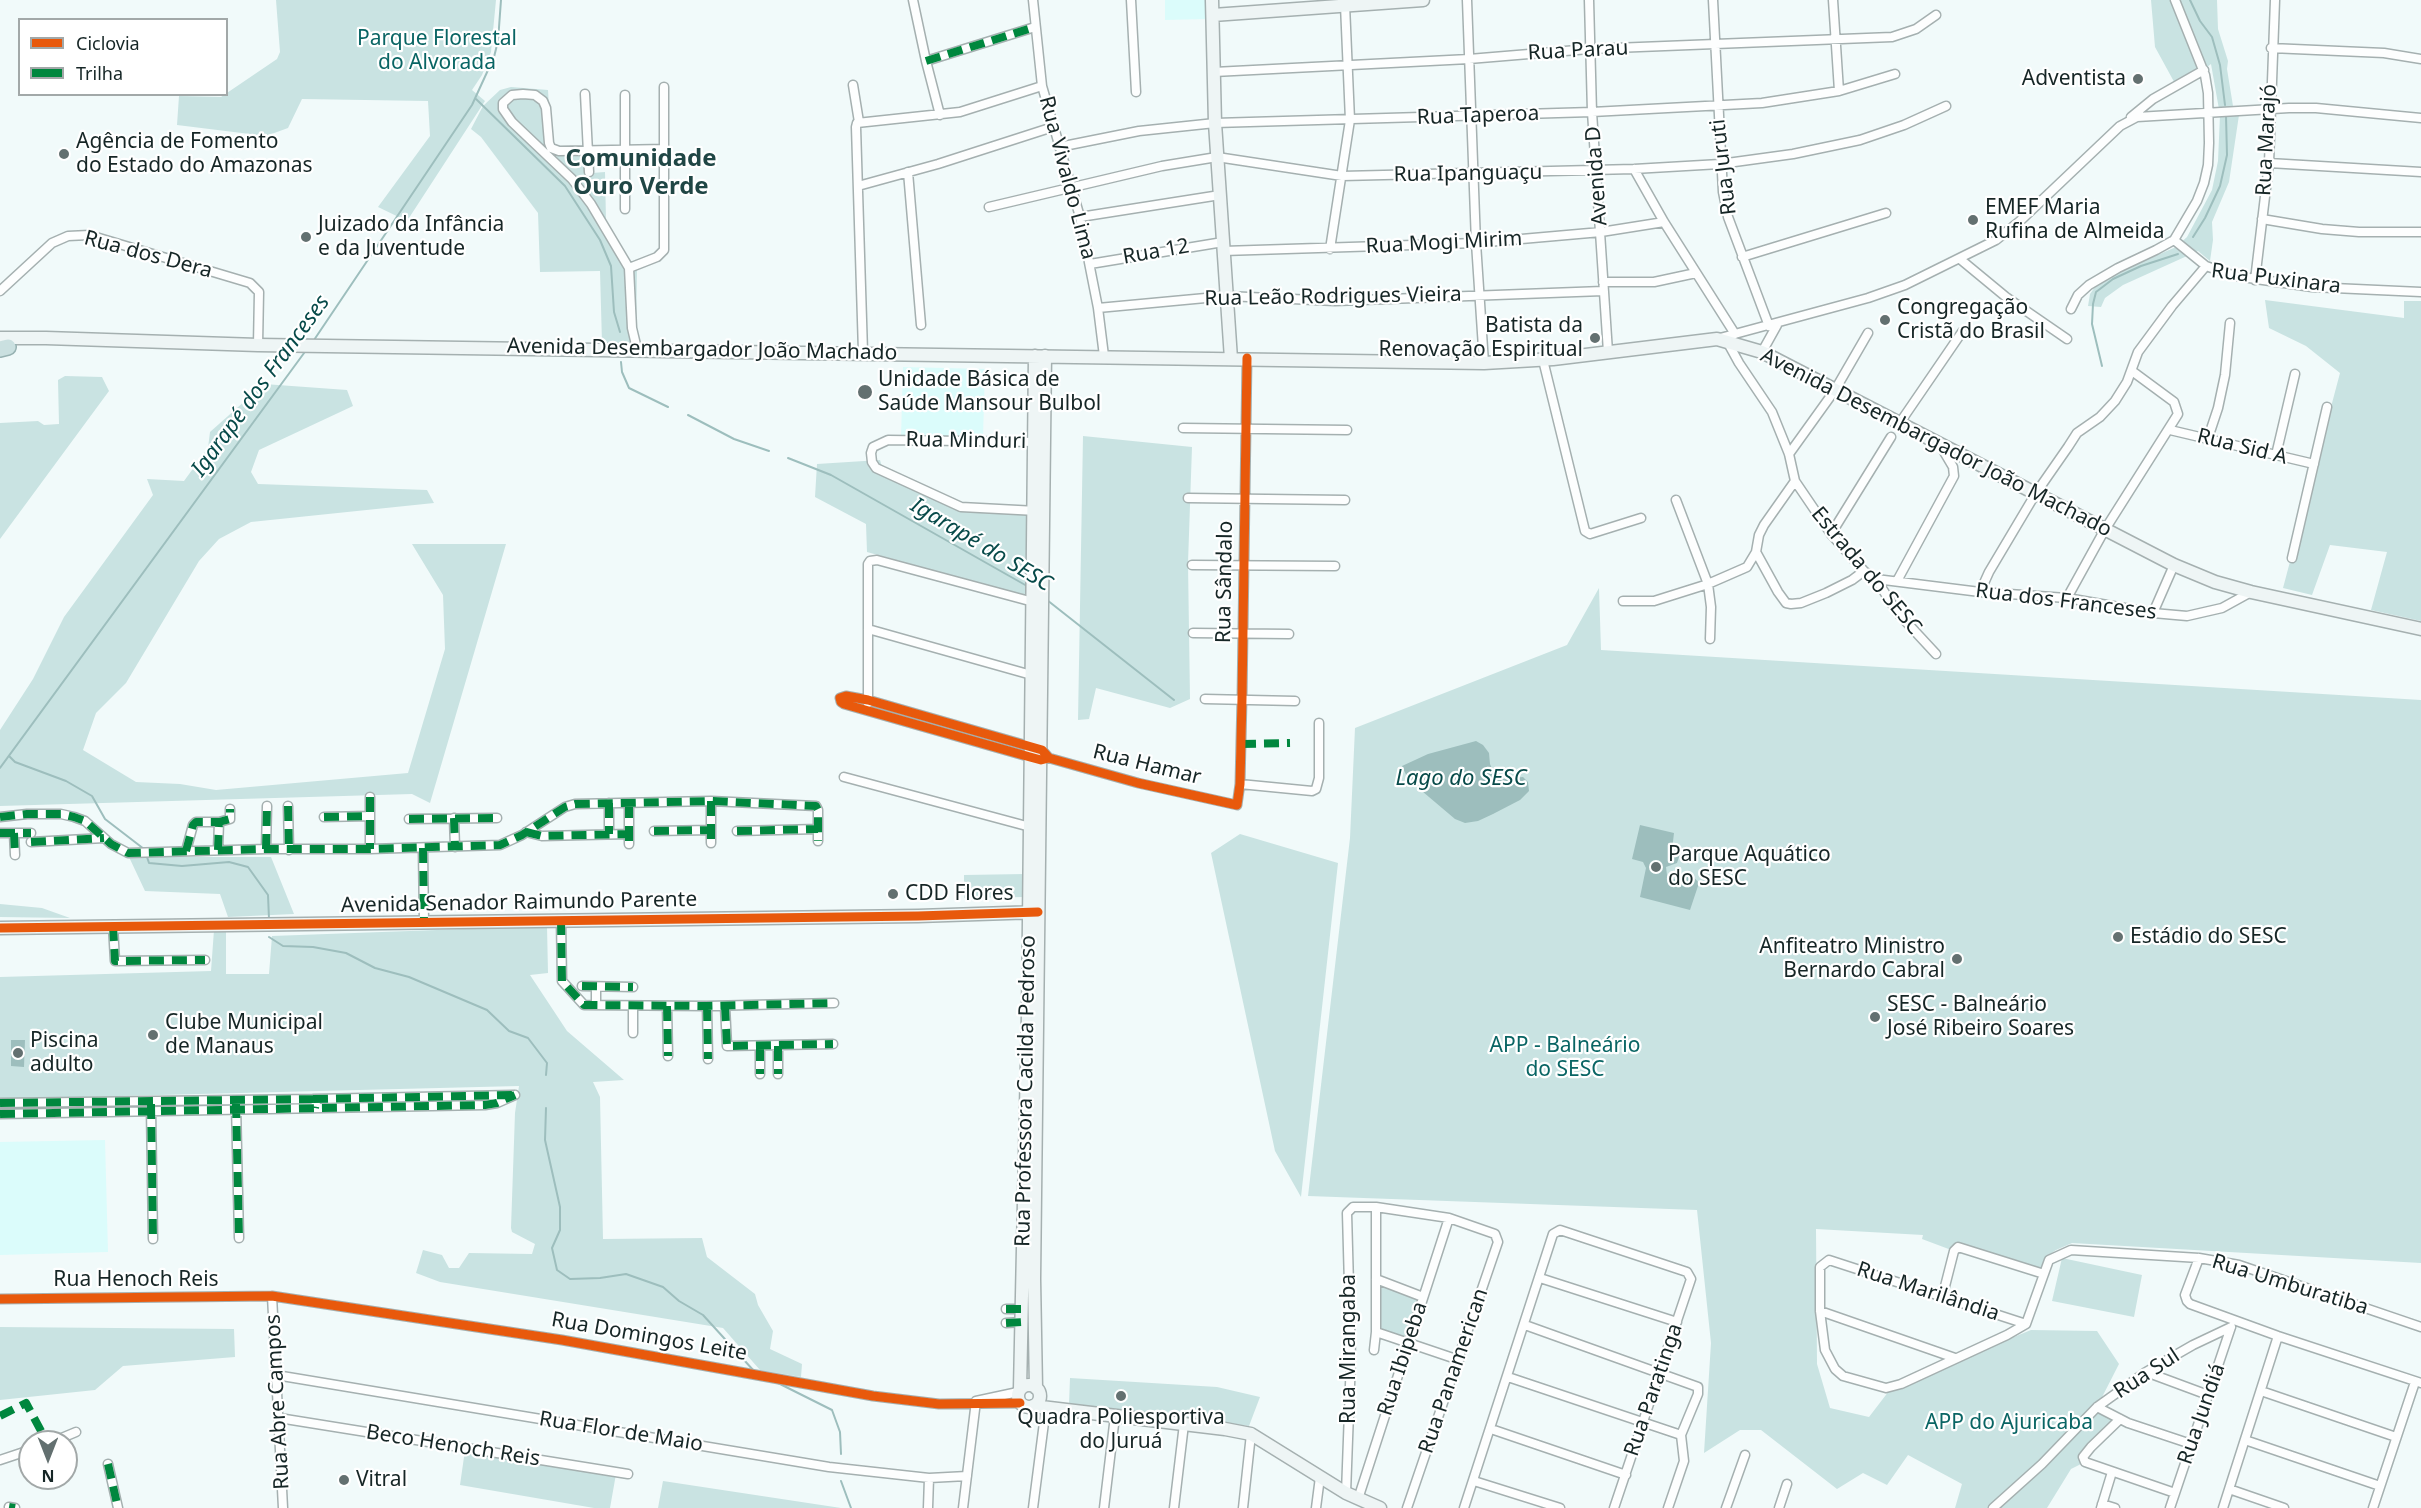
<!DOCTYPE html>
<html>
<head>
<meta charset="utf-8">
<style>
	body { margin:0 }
	#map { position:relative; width:2421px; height:1508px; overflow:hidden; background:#f1fafa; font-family:"Noto Sans",sans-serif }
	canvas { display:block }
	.legend { position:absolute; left:18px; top:18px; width:210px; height:78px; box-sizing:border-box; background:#fff; border:2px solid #a2a8a8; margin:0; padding:8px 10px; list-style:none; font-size:18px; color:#162626 }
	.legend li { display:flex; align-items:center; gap:12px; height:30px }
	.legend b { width:30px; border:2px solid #a2a8a8 }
	.north { position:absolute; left:18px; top:1430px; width:60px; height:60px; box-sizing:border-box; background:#fff; border:2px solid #a2a8a8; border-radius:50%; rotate:180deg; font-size:16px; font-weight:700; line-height:24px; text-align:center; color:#162626 }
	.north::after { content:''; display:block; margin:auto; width:21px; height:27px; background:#637070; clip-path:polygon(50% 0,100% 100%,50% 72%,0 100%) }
</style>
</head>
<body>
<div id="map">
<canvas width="2421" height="1508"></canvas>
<ul class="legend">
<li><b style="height:8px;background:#e8590c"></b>Ciclovia</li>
<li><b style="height:8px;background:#00873e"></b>Trilha</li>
</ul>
<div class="north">N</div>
</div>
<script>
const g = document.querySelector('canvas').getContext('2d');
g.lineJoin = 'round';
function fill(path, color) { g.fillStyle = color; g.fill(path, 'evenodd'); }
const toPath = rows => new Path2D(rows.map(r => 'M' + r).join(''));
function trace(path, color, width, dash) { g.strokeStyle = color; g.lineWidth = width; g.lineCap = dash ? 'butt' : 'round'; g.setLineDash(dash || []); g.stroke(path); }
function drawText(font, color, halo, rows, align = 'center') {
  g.font = font + ' "Noto Sans",sans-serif'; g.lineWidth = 4.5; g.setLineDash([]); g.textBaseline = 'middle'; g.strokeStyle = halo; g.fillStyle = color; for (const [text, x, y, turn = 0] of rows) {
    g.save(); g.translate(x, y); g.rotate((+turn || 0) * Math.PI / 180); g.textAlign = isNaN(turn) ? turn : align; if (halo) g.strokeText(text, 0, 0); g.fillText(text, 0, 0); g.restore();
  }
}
fill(toPath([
	[1165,0,1206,0,1207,19,1165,20],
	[903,367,985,369,983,437,901,437],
	[105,1140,108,1252,0,1255,0,1142]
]), '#dbfcfb');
fill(toPath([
	[276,0,496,0,491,52,482,75,472,90,485,101,407,221,378,207,430,136,428,101,302,99,288,128,266,136,177,125,179,96,221,97,277,59,280,52],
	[2151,0,2217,0,2218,29,2228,61,2227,69,2233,106,2239,115,2229,182,2212,222,2213,240,2210,261,2198,251,2123,285,2105,298,2101,307,2088,306,2090,294,2095,287,2114,274,2176,247,2187,237,2212,190,2218,161,2220,115,2211,64,2178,89,2155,47],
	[511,87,548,90,551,143,554,149,590,153,592,173,605,172,606,221,629,262,637,269,636,343,602,343,600,271,540,272,538,213,481,137,471,129,483,106,500,90],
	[2265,300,2404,318,2404,301,2421,301,2421,621,2371,610,2387,552,2330,545,2312,595,2283,588,2340,373,2306,346,2269,328],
	[65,376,102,377,109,391,0,539,0,423,38,421,44,425,59,424,58,380],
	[264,384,347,390,353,406,259,450,251,472,258,484,427,490,434,503,251,522,219,539,199,561,126,683,96,713,83,750,136,782,180,784,216,790,408,773,445,649,443,595,412,544,506,544,430,803,412,794,0,806,0,730,33,679,64,617,153,495,147,479,184,481,208,448,210,432],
	[1083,436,1192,447,1188,563,1190,699,1170,708,1096,688,1089,719,1078,720],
	[880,460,884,474,963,510,1034,515,1033,598,867,552,866,524,815,497,817,464],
	[1599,588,1601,650,2421,700,2421,1263,2072,1243,2056,1250,2046,1257,2040,1273,1961,1246,1954,1251,1922,1239,1923,1235,1816,1229,1817,1364,1830,1408,1869,1417,1892,1387,2031,1330,2097,1331,2119,1364,2097,1407,2120,1419,2091,1447,2085,1462,2071,1469,2047,1508,1955,1508,1962,1484,1908,1455,1887,1485,1863,1473,1837,1489,1761,1430,1740,1430,1704,1453,1711,1343,1697,1210,1308,1196,1350,838,1355,728,1567,645],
	[1240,834,1338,863,1301,1197,1275,1151,1211,853],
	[129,857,271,857,294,914,228,917,220,894,145,891],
	[1025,874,1025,897,964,898,964,875],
	[0,904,42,908,70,918,0,917],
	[547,926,548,973,530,975,567,1031,624,1080,593,1082,600,1097,603,1239,702,1238,707,1257,755,1294,758,1305,773,1331,770,1349,802,1364,801,1377,760,1370,723,1328,440,1282,416,1273,423,1250,442,1255,449,1268,459,1268,469,1253,532,1254,535,1244,512,1232,511,1228,515,1113,519,1086,0,1099,0,977,211,971,214,930,226,930,226,974,269,974,272,936],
	[2062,1258,2142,1275,2134,1317,2052,1301],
	[1376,1279,1423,1297,1410,1342,1376,1332],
	[0,1327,234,1329,235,1357,123,1366,95,1390,0,1400],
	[1070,1378,1217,1387,1260,1397,1249,1426,1069,1405],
	[465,1450,616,1474,610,1508,594,1508,460,1485],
	[663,1481,841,1508,658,1508]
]), '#c9e3e2');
fill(toPath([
	[1476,741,1483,745,1489,753,1490,764,1494,773,1502,779,1523,777,1528,782,1529,791,1520,800,1493,814,1478,821,1465,823,1455,819,1416,786,1408,779,1402,766,1428,754],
	[1640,825,1674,833,1672,850,1680,854,1677,863,1666,867,1667,875,1672,880,1679,878,1684,872,1689,872,1699,883,1690,910,1640,897,1646,868,1643,862,1632,859],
	[11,1040,25,1040,24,1067,11,1066]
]), '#9dbebd');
trace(toPath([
	[2190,0,2200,21,2212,37,2220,65,2225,105],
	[476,99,565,186,600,240,611,266,614,312,620,332],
	[2193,237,2205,218,2220,186,2227,155,2226,116],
	[314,340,472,105,494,57,498,41,501,0],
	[621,362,622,372,629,388,668,407],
	[2102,366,2092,324,2093,304,2096,292,2113,279,2141,266,2178,254],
	[688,415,734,439,769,451],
	[788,458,831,475,1027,586],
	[1047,600,1174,700],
	[9,756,15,762,66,781,92,796,105,819,144,849],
	[0,768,307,349],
	[146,854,149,863,182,866,229,862,248,867,268,895,269,919],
	[269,937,283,946,313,947,346,953,375,968,409,977,487,1010,509,1031,528,1038,547,1063,546,1075],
	[546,1108,545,1140,560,1207,560,1230,552,1248,557,1270,570,1279,600,1278,626,1274,663,1287,679,1301,703,1315,754,1371],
	[778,1383,832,1410,840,1432,841,1454],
	[841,1481,851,1508]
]), '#9dbebd', 2);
const street = toPath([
	[913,0,926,61,940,115],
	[1033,0,1042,86,1080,217,1098,308,1104,356],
	[1131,0,1136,92],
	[1467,0,1476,243,1484,363],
	[1589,0,1592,112,1608,352],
	[1713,0,1723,192,1728,217,1769,326],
	[1833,0,1839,91],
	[2271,48,2384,53,2421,59],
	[926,61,1035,27],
	[1214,72,1469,59,1589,49,1892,37,1916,29,1936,15],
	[853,85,859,122],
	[585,94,589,172],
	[625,95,625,209],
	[2131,117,2153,99,2204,70],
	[1059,147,1139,131,1215,123,1592,112,1762,103,1839,91,1895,74],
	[2269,163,2421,172],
	[1634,169,1664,222,1735,334],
	[908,172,921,325],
	[858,186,938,164,1053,127],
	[989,207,1162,166,1217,157,1342,176,1634,169,1720,164,1793,154,1860,140,1904,125,1946,106],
	[1080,217,1220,195],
	[2262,219,2322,229,2359,232,2421,232],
	[2174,240,2206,266,2235,276,2312,287,2421,292],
	[1330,249,1350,120,1345,5],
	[1223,251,1476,243,1601,232,1664,222],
	[1742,257,1886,213],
	[1960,259,2006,297,2067,339],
	[1090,264,1223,242],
	[629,268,657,257,664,250,664,87],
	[2255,280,2269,163,2275,0],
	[1603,282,1654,282,1696,273],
	[0,291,52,243,68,236,89,235,250,283,259,292,258,345],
	[1098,308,1227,296,1335,301,1603,291],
	[2071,309,2078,295,2089,285,2118,268,2156,250,2174,240,2197,201,2204,183,2208,165,2209,143,2208,93,2205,75,2175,0],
	[1720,338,1868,298,1905,285,1996,240,2020,221,2120,126,2137,117,2289,108,2316,108,2421,118],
	[1728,343,1739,363,1772,412,1789,454,1795,481,1831,534,1864,571,1876,579,1897,612,1936,654],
	[637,349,632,328,629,268,591,204,572,179,512,122,503,109,503,103,512,95,523,94,535,95,543,101,546,108,549,143,551,148,559,151,665,149],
	[863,352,856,127,857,123,960,112,1042,86],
	[1762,352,1777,325],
	[1543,360,1585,531,1590,534,1641,518],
	[1899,424,1962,332],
	[1183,428,1347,430],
	[2170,430,2314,464],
	[2208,438,2218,408,2225,375,2230,323],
	[1789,454,1835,390,1868,333],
	[2276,455,2295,374],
	[1188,498,1345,500],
	[1676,500,1708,584,1711,607,1710,639],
	[1037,511,961,507,876,468,872,462,871,453,873,447,888,440,1038,442],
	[1831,534,1891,437],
	[1756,552,1778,592,1786,603,1791,604,1801,603,1826,593,1852,580,1864,571],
	[2292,558,2327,407],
	[1192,565,1335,566],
	[1876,579,1980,592,2067,598,2153,613,2187,616,2222,608,2251,592],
	[1897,581,1954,476,1953,467,1940,445],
	[1980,592,1989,572,2036,493,2068,447,2077,433,2100,417,2115,401,2127,382,2138,352,2172,306,2206,266],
	[2067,598,2104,531,2178,414,2174,402,2132,371],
	[1623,601,1654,601,1708,584,1747,567,1756,552,1759,535,1764,525,1795,481],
	[2153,613,2174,565],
	[868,629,1035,676],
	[1193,633,1289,634],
	[1205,699,1295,701],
	[868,703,868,564,870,561,877,560,1037,603],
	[1049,758,1042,750,868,700,846,696,840,698,841,702,844,704,1030,757,1041,760,1049,758,1138,783,1237,805,1240,784,1242,698,1247,358],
	[844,777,1034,828],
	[1240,784,1312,791,1316,789,1319,778,1319,723],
	[370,797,370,849],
	[711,801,711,843],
	[609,803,609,834],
	[629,803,629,844],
	[288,806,289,850],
	[0,817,27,814,61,814,74,817,85,821,111,844,128,853,266,849,370,849,500,845,522,835,565,807,575,804,711,801,816,806,818,810,818,841],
	[324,817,370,816],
	[454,818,455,847],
	[409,819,497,818],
	[654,831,711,830],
	[737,831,818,829],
	[526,832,542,836,629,834],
	[0,833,31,833],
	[14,833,15,855],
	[31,842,104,838],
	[423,848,424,922],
	[266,849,267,806],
	[218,850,219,822,230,819,230,809],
	[186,851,193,825,196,822,219,822],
	[561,920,562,981,584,1005,707,1006,834,1003],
	[113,926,115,961,205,960],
	[582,986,633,987],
	[596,987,596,1005],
	[667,1006,668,1056],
	[707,1006,708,1059],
	[725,1006,727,1046,833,1044],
	[633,1033,633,1006],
	[760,1046,760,1074],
	[778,1046,778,1074],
	[313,1099,514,1095],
	[0,1103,313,1099,316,1102,315,1108],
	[236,1104,239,1238],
	[151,1108,153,1239],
	[0,1114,485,1105,497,1103,515,1095],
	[2199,1258,2185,1295,2187,1301,2190,1304,2278,1336,2421,1383],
	[1540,1278,1677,1322],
	[1376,1279,1423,1297],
	[272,1296,283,1508],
	[1942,1298,1954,1251,1958,1247,2044,1274],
	[0,1299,272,1296,562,1340,873,1396,939,1404,1020,1403],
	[1006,1309,1023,1309],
	[1820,1311,1955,1358],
	[1006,1323,1023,1322],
	[2026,1324,1829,1260,1820,1267,1820,1311,1825,1350,1835,1369,1843,1376,1886,1388,1901,1384,2007,1335,2026,1324,2049,1260,2071,1250,2199,1258,2239,1265,2421,1327],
	[1525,1325,1698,1387,1698,1394,1681,1435,1684,1461,1668,1508],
	[1376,1332,1459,1360],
	[1374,1350,1376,1332,1376,1207],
	[2146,1372,2208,1395],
	[276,1375,829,1467,929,1478,967,1476],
	[1508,1377,1681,1435],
	[2261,1391,2396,1437],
	[976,1401,1018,1392],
	[2097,1407,2128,1423,2191,1444],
	[279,1418,628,1474],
	[2120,1419,2091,1447,2083,1457,2085,1462,2175,1493],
	[1491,1429,1626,1475],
	[2245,1440,2380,1486],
	[52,1442,76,1432],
	[0,1460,30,1450],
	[108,1464,118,1508],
	[1474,1481,1560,1508],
	[2229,1489,2284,1508],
	[1346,1493,1351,1358,1347,1213,1353,1207,1376,1207,1449,1218,1495,1234,1498,1242,1407,1508],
	[1358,1499,1449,1218],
	[2102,1504,2115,1508],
	[9,1507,15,1508],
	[928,1508,929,1478],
	[963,1508,976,1401],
	[1033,1508,1046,1407],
	[1104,1508,1115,1416],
	[1174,1508,1184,1424],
	[1243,1508,1251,1434],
	[1316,1508,1320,1477],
	[1464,1508,1553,1234,1560,1230,1687,1272,1691,1279,1614,1508],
	[1726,1508,1745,1455],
	[1779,1508,1787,1484],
	[1993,1508,2042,1464,2097,1407,2146,1372,2193,1345,2231,1327],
	[2101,1508,2112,1472],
	[2170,1508,2231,1327],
	[2223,1508,2278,1336],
	[2373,1508,2415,1382]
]);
const secondary = toPath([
	[1212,0,1215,123,1231,359],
	[1213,15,1423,0],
	[0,338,46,338,258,345,1484,363,1553,359,1717,339,1762,352,2174,565,2215,582,2251,592,2421,629],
	[0,928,918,916,1038,912],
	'1018 1396a11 11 0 1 1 22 0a11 11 0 1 1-22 0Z',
	[1036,1388,1034,1279,1045,356],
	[1020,1389,1028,1014,1035,356],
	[1033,1406,1225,1429,1251,1434,1346,1493,1380,1508]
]);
const highway = toPath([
	[0,349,8,347]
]);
trace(street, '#a5b0b0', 11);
trace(secondary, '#a5b0b0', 15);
trace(highway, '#97b2b2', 18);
trace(street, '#fdfefe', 8);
trace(secondary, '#eef5f5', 12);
trace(highway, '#cae0e0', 15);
trace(toPath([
	[926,61,1035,27],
	[1241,744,1290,743],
	[370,797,370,849],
	[711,801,711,843],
	[609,803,609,834],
	[629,803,629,844],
	[288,806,289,850],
	[0,817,27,814,61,814,74,817,85,821,111,844,128,853,266,849,370,849,500,845,522,835,565,807,575,804,711,801,816,806,818,810,818,841],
	[324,817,370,816],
	[454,818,455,847],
	[409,819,497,818],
	[654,831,711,830],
	[737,831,818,829],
	[526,832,542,836,629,834],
	[0,833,31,833],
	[14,833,15,855],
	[31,842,104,838],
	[423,848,424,922],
	[266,849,267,806],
	[218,850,219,822,230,819,230,809],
	[186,851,193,825,196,822,219,822],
	[561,920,562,981,584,1005,707,1006,834,1003],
	[113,926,115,961,205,960],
	[582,986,633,987],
	[667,1006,668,1056],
	[707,1006,708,1059],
	[725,1006,727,1046,833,1044],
	[760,1046,760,1074],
	[778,1046,778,1074],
	[313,1099,515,1095],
	[0,1103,313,1099,316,1102,315,1108],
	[236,1103,239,1238],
	[151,1104,153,1239],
	[0,1114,485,1105,497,1103,515,1095],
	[1006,1309,1023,1309],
	[1006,1323,1023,1322],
	[0,1416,26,1403,47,1442],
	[108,1464,118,1508],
	[9,1507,15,1508]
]), '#00873e', 8, [15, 8]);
trace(toPath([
	[1049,758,1042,750,868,700,846,696,840,698,841,702,844,704,1030,757,1041,760,1049,758,1138,783,1237,805,1240,784,1242,698,1247,358],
	[0,928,918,916,1038,912],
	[0,1299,272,1296,562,1340,873,1396,939,1404,1020,1403]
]), '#e8590c', 9);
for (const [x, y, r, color] of [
	[2138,79,6,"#637070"],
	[64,154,6,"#637070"],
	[1973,220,6,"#637070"],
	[306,237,6,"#637070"],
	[1885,320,6,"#637070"],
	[1595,338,6,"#637070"],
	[865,392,8,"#637070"],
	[1656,867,6,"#637070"],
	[893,894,6,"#637070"],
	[2118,937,6,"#637070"],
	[1957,959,6,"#637070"],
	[1875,1017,6,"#637070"],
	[153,1035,6,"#637070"],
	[18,1053,6,"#637070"],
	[1121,1396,6,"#637070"],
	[344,1480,6,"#637070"]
]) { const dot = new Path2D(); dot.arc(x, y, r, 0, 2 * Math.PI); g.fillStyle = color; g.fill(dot); trace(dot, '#fff', 2); }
drawText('21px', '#096564', '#fff', [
	["Parque Florestal",437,39],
	["do Alvorada",437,63],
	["APP - Balneário",1565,1046],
	["do SESC",1565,1070],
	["APP do Ajuricaba",2009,1423]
]);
drawText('21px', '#162626', '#fff', [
	["Rua Parau",1578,51,-3],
	["Rua Taperoa",1478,116,-2],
	["Rua Marajó",2267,140,-87],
	["Rua Juruti",1724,167,-97],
	["Rua Ipanguaçu",1468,174,-1],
	["Avenida D",1597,176,-94],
	["Rua Vivaldo Lima",1067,178,75],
	["Rua Mogi Mirim",1444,243,-3],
	["Rua 12",1156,252,-10],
	["Rua dos Dera",148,255,15],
	["Rua Puxinara",2276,279,7],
	["Rua Leão Rodrigues Vieira",1333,297,-1],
	["Avenida Desembargador João Machado",702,350,1],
	["Rua Minduri",966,441,1],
	["Avenida Desembargador João Machado",1936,443,27],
	["Rua Sid A",2242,447,14],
	["Estrada do SESC",1866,571,50],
	["Rua Sândalo",1225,582,-89],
	["Rua dos Franceses",2066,602,7],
	["Rua Hamar",1147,765,14],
	["Avenida Senador Raimundo Parente",519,903,-1],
	["Rua Professora Cacilda Pedroso",1026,1091,-89],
	["Rua Henoch Reis",136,1280],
	["Rua Umburatiba",2290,1285,17],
	["Rua Marilândia",1928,1292,18],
	["Rua Domingos Leite",649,1337,10],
	["Rua Mirangaba",1349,1349,-90],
	["Rua Ibipeba",1403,1359,-72],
	["Rua Panamerican",1454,1371,-71],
	["Rua Sul",2147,1374,-33],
	["Rua Paratinga",1654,1390,-71],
	["Rua Abre Campos",278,1402,-93],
	["Rua Jundiá",2202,1414,-71],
	["Rua Flor de Maio",621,1432,9],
	["Beco Henoch Reis",453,1446,9]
]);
drawText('21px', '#162626', '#fff', [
	["Adventista",2126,79,"right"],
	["Agência de Fomento",76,142],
	["do Estado do Amazonas",76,166],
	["EMEF Maria",1985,208],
	["Rufina de Almeida",1985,232],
	["Juizado da Infância",318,225],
	["e da Juventude",318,249],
	["Congregação",1897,308],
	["Cristã do Brasil",1897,332],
	["Batista da",1583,326,"right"],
	["Renovação Espiritual",1583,350,"right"],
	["Unidade Básica de",878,380],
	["Saúde Mansour Bulbol",878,404],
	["Parque Aquático",1668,855],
	["do SESC",1668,879],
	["CDD Flores",905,894],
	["Estádio do SESC",2130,937],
	["Anfiteatro Ministro",1945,947,"right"],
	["Bernardo Cabral",1945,971,"right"],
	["SESC - Balneário",1887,1005],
	["José Ribeiro Soares",1887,1029],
	["Clube Municipal",165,1023],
	["de Manaus",165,1047],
	["Piscina",30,1041],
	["adulto",30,1065],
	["Quadra Poliesportiva",1121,1418,"center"],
	["do Juruá",1121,1442,"center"],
	["Vitral",356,1480]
], 'left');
drawText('italic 22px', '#074a49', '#fff', [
	["Igarapé dos Franceses",261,386,-54],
	["Igarapé do SESC",981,545,31],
	["Lago do SESC",1461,779]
]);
drawText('bold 24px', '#204645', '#fff', [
	["Comunidade",641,159],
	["Ouro Verde",641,187]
]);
</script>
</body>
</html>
